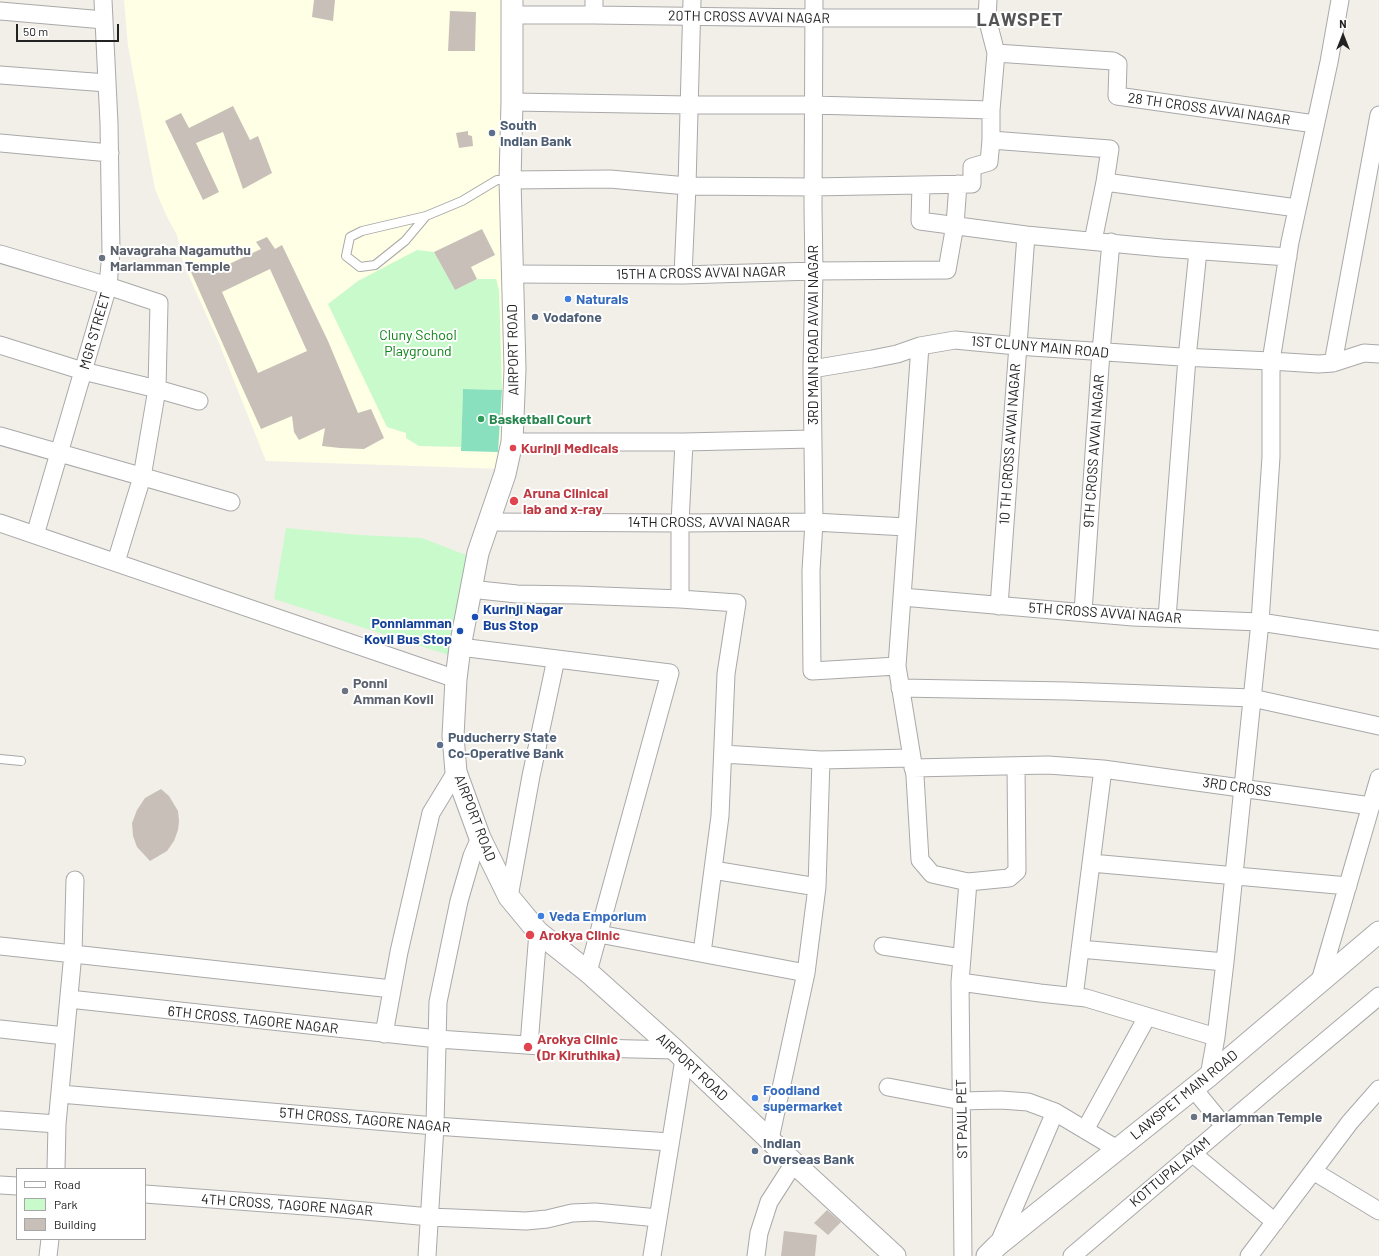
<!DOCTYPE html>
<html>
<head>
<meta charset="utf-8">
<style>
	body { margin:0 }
	#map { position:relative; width:1379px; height:1256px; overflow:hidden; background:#f2efe9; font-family:Barlow,sans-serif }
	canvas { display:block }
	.legend { position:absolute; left:16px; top:1168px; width:130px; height:72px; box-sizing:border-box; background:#fff; border:1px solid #a7a7a7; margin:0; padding:5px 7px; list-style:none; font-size:12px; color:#222 }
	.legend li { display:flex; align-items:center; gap:8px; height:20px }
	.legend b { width:20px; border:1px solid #a7a7a7 }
	.north { position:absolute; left:1323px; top:16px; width:40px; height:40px; -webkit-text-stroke:3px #fff; paint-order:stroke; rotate:0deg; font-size:11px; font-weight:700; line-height:16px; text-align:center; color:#222 }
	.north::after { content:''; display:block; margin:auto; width:14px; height:18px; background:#222; clip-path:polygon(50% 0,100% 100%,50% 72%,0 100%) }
	.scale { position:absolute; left:16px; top:24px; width:103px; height:18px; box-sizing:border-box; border:2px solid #222; border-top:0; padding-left:5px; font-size:12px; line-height:14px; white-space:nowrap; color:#222; -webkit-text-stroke:3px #fff; paint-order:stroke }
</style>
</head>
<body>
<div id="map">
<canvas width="1379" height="1256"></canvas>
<ul class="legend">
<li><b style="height:5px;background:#fff"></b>Road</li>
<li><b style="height:11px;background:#c8facc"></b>Park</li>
<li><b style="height:11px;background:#c7bfb8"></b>Building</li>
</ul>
<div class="north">N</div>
<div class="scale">50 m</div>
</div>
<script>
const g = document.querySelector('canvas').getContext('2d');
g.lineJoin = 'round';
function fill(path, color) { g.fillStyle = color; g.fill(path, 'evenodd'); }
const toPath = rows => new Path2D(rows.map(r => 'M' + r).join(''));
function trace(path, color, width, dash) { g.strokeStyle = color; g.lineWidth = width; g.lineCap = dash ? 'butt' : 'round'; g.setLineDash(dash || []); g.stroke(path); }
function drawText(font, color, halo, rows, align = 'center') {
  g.font = font + ' Barlow,sans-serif'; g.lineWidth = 4; g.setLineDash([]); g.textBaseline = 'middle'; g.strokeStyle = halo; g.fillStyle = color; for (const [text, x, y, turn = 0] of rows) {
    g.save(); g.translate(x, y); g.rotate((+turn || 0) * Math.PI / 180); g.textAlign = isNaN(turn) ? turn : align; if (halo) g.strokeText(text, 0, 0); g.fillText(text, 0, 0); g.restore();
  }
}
fill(toPath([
	[124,0,501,0,500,154,503,238,506,284,505,469,266,461,219,343,183,263,177,235,167,217,155,189,128,46]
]), '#ffffe5');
fill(toPath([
	[417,250,434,252,455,290,477,279,496,279,499,290,502,390,463,389,461,447,419,446,406,438,406,433,387,427,328,304,358,281],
	[286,528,360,535,422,538,471,557,455,657,274,599]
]), '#c8facc');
fill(toPath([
	[463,389,502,390,498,452,461,451]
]), '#88e0be');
fill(toPath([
	[314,0,335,0,333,21,312,17],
	[450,11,476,12,475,51,448,51],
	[233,106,250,140,258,136,272,173,243,189,223,132,196,143,219,192,203,200,165,121,181,113,189,128],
	[468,131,468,135,472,136,473,146,459,148,456,133],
	[482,229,495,255,471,267,477,279,455,290,434,252],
	[267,237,275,249,282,245,328,341,358,413,371,409,384,438,364,449,340,448,322,446,325,428,299,440,294,432,292,416,261,429,241,385,191,272,208,262,212,270,224,264,225,266,261,249,256,242],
	[270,269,307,351,258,373,222,292],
	[161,789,169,796,178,811,179,821,178,830,174,841,167,851,150,861,137,847,133,836,132,823,137,810,145,798],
	[827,1210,841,1222,828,1235,814,1223],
	[784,1231,817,1235,815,1256,781,1256]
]), '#c7bfb8');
const service = toPath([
	[426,216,405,241,375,265,360,267,346,256,350,237,362,231,426,216,462,201,497,180,509,180],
	[0,759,21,761]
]);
const minor = toPath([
	[814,0,813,208,814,271,812,369,814,522,811,571,812,671,897,666],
	[988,0,987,18,996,53,1113,61,1118,64,1117,96,1315,124],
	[0,11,104,20],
	[512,15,594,15,813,18,987,18],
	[594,15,594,0],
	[0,75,107,83],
	[512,102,689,105,813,105,991,110,991,140],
	[991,110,996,53],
	[0,143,110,153],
	[510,180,610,179,687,186,813,187,972,184,972,167,989,162,991,140,1110,149,1105,182],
	[921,185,920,221,1026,235,1162,248,1288,257],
	[1093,241,1105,182,1297,208],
	[0,254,108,286,159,303,157,389,142,477,116,562],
	[512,274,683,275,814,271,947,270,955,225,958,184],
	[683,275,687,186,692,0],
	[0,345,83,371,157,389,199,401],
	[920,346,902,597,1133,617,1260,622,1379,640],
	[1333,363,1379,115],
	[812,369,872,359,897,354,920,346,955,340,1017,346,1181,357,1271,361,1318,364,1333,363,1364,353,1379,354],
	[0,436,231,502],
	[512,442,684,442,812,439],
	[488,522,680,523,814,522,906,527],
	[0,523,456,679],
	[35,535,108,286,111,252,109,123,103,0],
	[470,589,517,594,577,595,680,599,737,603,726,674,720,816,702,953],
	[902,597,897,666,915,776,920,860,932,874,968,882,1009,878,1017,871,1016,766],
	[680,599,680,523,684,442],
	[999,606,1026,235],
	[1083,612,1101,352,1111,242],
	[1167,618,1187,358,1198,251],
	[460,647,670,673,588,972],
	[900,688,1067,691,1252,698,1379,726],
	[723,754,821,760,911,758],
	[913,768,1048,765,1103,769,1371,806],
	[1091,863,1348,886],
	[713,870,817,887],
	[509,897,531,776,556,659],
	[599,934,806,973],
	[0,946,392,989],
	[883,946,962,958],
	[1080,949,1225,962],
	[1320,981,1379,778],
	[960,982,1040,993,1086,998,1216,1037],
	[1074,997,1103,769],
	[69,999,438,1039,555,1047,675,1050],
	[0,1029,65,1036],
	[384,1034,399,952,431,813,456,772],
	[529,1045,538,932],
	[1209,1076,1216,1037,1225,962,1260,622,1271,457,1271,361,1290,242,1329,62,1340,0],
	[888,1087,962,1101,1001,1100,1028,1102,1055,1112,1117,1149],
	[1193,1088,1224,1126],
	[60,1094,435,1126,670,1142],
	[0,1120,57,1124],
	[1085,1130,1147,1017],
	[770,1139,806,973,817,887,821,760],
	[1192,1153,1275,1222],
	[56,1169,57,1124,73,953,75,880],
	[1313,1171,1379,1211],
	[0,1185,17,1186],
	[145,1194,332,1208,430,1217,526,1221,547,1219,572,1213,595,1212,658,1218],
	[998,1245,1055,1112],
	[48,1256,50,1239],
	[427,1256,435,1126,438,1002,459,901,472,856,480,838],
	[652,1256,684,1059],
	[756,1256,759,1233,769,1202,794,1163],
	[963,1256,960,982,968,882],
	[1072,1256,1286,1074,1379,996],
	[1249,1256,1350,1122,1379,1089]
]);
const tertiary = toPath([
	[512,0,512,102,510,180,515,369,512,442,505,474,478,553,460,647,456,679,453,736,456,772,480,838,509,897,538,932,588,972,675,1050,794,1163,895,1256],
	[987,1256,998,1245,1209,1076,1379,932]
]);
trace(service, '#a9a9a9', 10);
trace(minor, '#a9a9a9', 19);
trace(tertiary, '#a9a9a9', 23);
trace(service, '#fff', 8);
trace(minor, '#fff', 17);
trace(tertiary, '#fff', 21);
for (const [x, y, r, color] of [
	[492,133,4,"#5c6f8a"],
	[102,258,4,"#6b7280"],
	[568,299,4,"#3f7fe0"],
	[535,317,4,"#5c6f8a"],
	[481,419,4,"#2e9e5b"],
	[513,448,4,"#e0444e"],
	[514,501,5,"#e0444e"],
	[475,617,4,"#1a4fb4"],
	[460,631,4,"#1a4fb4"],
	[345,691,4,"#6b7280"],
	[440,745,4,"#5c6f8a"],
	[541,916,4,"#3f7fe0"],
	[530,935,5,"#e0444e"],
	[528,1047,5,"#e0444e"],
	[755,1098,4,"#3f7fe0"],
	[1194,1117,4,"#6b7280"],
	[755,1151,4,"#5c6f8a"]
]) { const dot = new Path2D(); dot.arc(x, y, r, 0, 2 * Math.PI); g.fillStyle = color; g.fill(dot); trace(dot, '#fff', 1.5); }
drawText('14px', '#222', '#fff', [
	["20TH CROSS AVVAI NAGAR",749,17,1],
	["28 TH CROSS AVVAI NAGAR",1209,109,8],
	["15TH A CROSS AVVAI NAGAR",701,273,-1],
	["MGR STREET",95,331,-74],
	["3RD MAIN ROAD AVVAI NAGAR",813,335,-90],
	["1ST CLUNY MAIN ROAD",1040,347,5],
	["AIRPORT ROAD",513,350,-91],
	["10 TH CROSS AVVAI NAGAR",1010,444,-86],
	["9TH CROSS AVVAI NAGAR",1094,451,-86],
	["14TH CROSS, AVVAI NAGAR",709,522],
	["5TH CROSS AVVAI NAGAR",1105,613,4],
	["3RD CROSS",1237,787,8],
	["AIRPORT ROAD",475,818,69],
	["6TH CROSS, TAGORE NAGAR",253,1020,6],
	["AIRPORT ROAD",692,1067,43],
	["LAWSPET MAIN ROAD",1184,1095,-39],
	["ST PAUL PET",962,1119,-91],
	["5TH CROSS, TAGORE NAGAR",365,1120,5],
	["KOTTUPALAYAM",1170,1172,-40],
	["4TH CROSS, TAGORE NAGAR",287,1205,4]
]);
drawText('bold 14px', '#4e5e75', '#fff', [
	["South",500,125],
	["Indian Bank",500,141],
	["Vodafone",543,317],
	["Puducherry State",448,737],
	["Co-Operative Bank",448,753],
	["Indian",763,1143],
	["Overseas Bank",763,1159]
], 'left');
drawText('bold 14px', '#5b616d', '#fff', [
	["Navagraha Nagamuthu",110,250],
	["Mariamman Temple",110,266],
	["Ponni",353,683],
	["Amman Kovil",353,699],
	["Mariamman Temple",1202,1117]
], 'left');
drawText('bold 14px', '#366cbe', '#fff', [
	["Naturals",576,299],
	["Veda Emporium",549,916],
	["Foodland",763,1090],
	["supermarket",763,1106]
], 'left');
drawText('14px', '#0c8416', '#fff', [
	["Cluny School",418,335],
	["Playground",418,351]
]);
drawText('bold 14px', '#27864d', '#fff', [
	["Basketball Court",489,419]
], 'left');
drawText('bold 14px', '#be3a42', '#fff', [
	["Kurinji Medicals",521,448],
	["Aruna Clinical",523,493],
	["lab and x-ray",523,509],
	["Arokya Clinic",539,935],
	["Arokya Clinic",537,1039],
	["(Dr Kiruthika)",537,1055]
], 'left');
drawText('bold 14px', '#164399', '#fff', [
	["Kurinji Nagar",483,609],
	["Bus Stop",483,625],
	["Ponniamman",452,623,"right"],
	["Kovil Bus Stop",452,639,"right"]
], 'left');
g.letterSpacing = '1px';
drawText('bold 18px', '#555', '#fff', [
	["LAWSPET",1020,20]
]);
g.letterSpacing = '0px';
</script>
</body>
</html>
